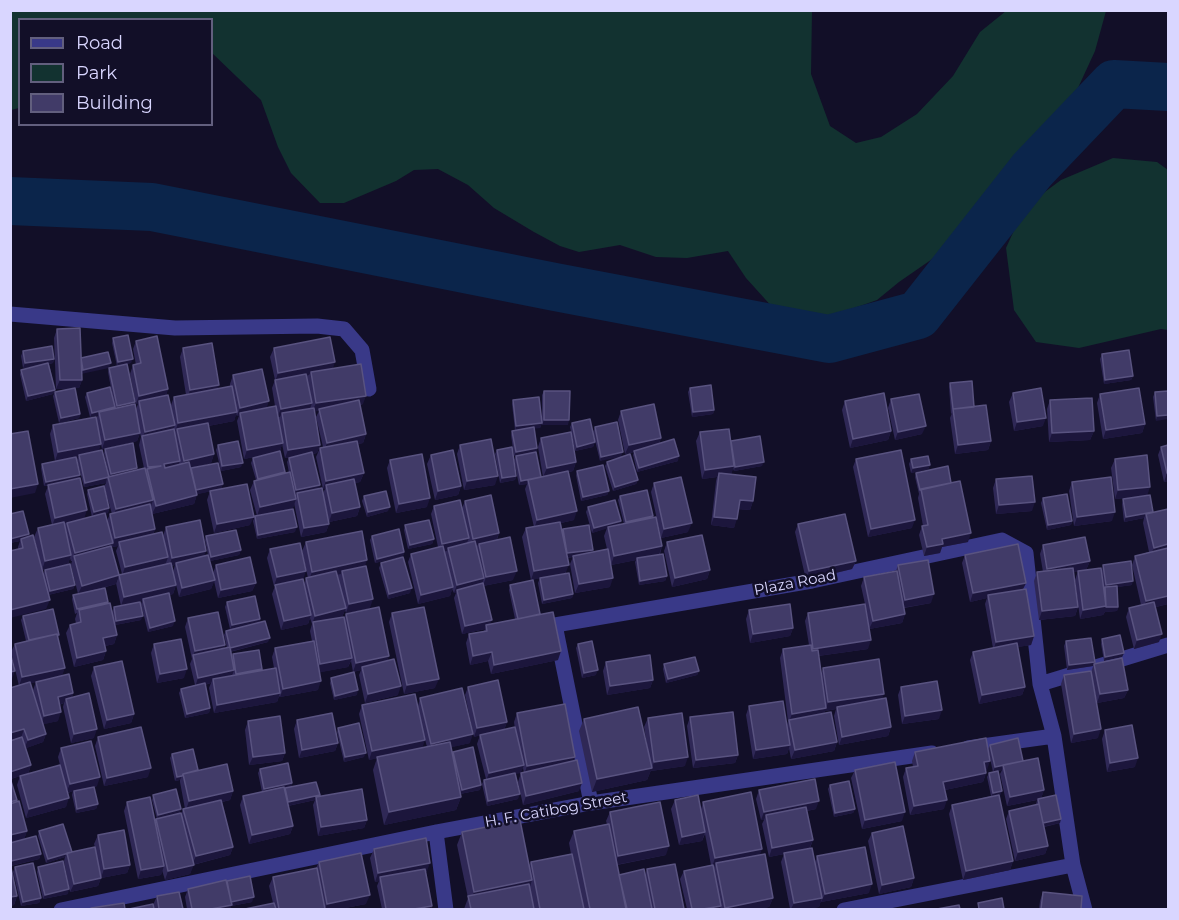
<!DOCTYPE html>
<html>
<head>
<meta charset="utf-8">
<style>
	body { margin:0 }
	#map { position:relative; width:1179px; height:920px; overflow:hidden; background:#120f28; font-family:Montserrat,sans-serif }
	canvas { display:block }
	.frame { position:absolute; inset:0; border:12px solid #d9d6ff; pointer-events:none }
	.legend { position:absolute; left:18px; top:18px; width:195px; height:108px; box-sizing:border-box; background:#120f28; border:2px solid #625f7e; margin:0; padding:8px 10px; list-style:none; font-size:18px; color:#d9d6ff }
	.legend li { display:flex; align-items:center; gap:12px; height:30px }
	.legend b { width:30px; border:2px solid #625f7e }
</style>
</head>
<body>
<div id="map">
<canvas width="1179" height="920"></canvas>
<div class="frame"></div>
<ul class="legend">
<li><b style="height:8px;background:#393988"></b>Road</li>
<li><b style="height:16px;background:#123230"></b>Park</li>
<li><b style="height:16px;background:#413b68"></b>Building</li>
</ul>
</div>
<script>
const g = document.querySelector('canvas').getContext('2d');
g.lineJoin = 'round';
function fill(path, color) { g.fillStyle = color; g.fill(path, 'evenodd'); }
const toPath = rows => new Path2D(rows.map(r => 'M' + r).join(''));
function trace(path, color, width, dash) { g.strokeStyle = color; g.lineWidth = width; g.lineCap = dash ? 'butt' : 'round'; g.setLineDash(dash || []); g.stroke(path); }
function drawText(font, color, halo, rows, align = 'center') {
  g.font = font + ' Montserrat,sans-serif'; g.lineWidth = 5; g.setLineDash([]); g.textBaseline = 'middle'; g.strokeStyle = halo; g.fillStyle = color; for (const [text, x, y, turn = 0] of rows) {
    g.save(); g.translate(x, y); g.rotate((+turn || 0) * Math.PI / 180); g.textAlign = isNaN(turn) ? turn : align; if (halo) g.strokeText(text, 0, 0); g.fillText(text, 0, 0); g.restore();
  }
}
fill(toPath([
	[26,10,812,11,811,74,830,126,856,143,881,137,917,114,953,76,980,32,1006,11,1106,11,1095,51,1077,90,1039,130,966,226,938,255,899,282,877,300,829,317,806,319,774,309,746,278,728,251,687,258,656,257,620,245,579,252,560,246,534,232,494,208,468,185,438,169,414,170,396,181,344,203,320,203,291,173,278,147,261,100,212,53,212,20,20,20,19,108,11,110,11,11],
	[1113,158,1157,162,1168,170,1168,330,1161,329,1079,348,1036,342,1014,310,1006,248,1020,217,1042,194,1061,180]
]), '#123230');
trace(toPath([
	[10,201,152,207,555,287,829,339,918,315,1032,170,1114,84,1168,87]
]), '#0b254b', 48);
trace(toPath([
	[10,314,175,328,317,326,344,329,362,350,369,389],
	[1040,684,1168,645],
	[968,748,1054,736],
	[591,803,555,625,812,581,1002,540,1026,553,1040,684,1054,736,1073,865,1085,910],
	[436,832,446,910],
	[61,910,436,832,591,803,932,753],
	[844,910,1073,865]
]), '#393988', 15);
fill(toPath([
	[57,329,81,358,108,352,82,374,82,380,79,388,75,388,80,414,79,418,59,423,53,396,55,392,74,388,56,389,54,338],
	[113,338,131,363,117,366,112,343],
	[136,341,168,389,166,395,171,405,174,397,186,395,180,357,183,348,218,389,230,386,230,384,233,375,267,407,275,406,272,388,275,380,270,357,274,348,333,369,363,404,360,405,366,434,363,443,358,444,364,473,360,482,355,483,360,507,357,516,329,522,323,493,325,489,323,489,316,457,320,448,323,447,316,417,319,411,314,411,320,445,317,453,312,454,320,485,318,489,329,524,326,532,301,537,294,503,293,508,257,516,250,490,254,481,256,480,251,463,253,458,273,453,244,459,237,421,239,416,237,416,236,414,234,421,208,426,214,454,211,463,190,468,223,484,221,489,197,494,194,504,152,514,155,529,153,535,163,536,166,527,204,556,208,555,205,540,206,536,241,550,239,555,210,561,213,573,216,565,256,583,252,591,218,598,214,581,211,589,179,597,174,576,176,585,173,594,169,595,173,626,148,632,141,604,142,601,121,606,116,583,119,575,122,574,116,551,118,546,112,547,112,546,116,584,89,592,108,603,112,612,114,607,141,620,115,625,117,635,114,644,105,646,106,651,103,660,74,667,66,633,70,625,76,623,75,619,77,613,75,614,72,599,73,595,78,594,71,565,72,561,71,561,70,558,68,564,42,570,34,537,38,528,52,525,45,494,48,486,44,486,41,468,42,464,55,461,50,434,53,425,96,419,98,415,90,417,85,397,87,393,115,407,114,409,115,409,108,372,109,368,135,402,134,404,136,409,138,404,136,404,130,374,133,365,136,365,133,349],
	[140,433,141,437,139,445,144,468,137,470,105,449,104,453,109,477,98,451,101,444,102,449,137,441],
	[282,444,285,458,291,457,289,458,287,462,289,473,285,474,280,451],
	[78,456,77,460,84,487,106,483,104,486,112,514,110,514,107,521,104,514,108,513,109,508,88,490,87,494,92,517,84,519,76,457],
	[175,565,173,572,171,566],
	[23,351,54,359,53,363,49,364,55,390,53,394,26,401,20,374,21,370,42,365,23,368,21,356],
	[1102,354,1133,376,1131,380,1104,384,1100,359],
	[950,383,974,407,991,441,988,450,955,454,950,418,952,413,951,414,949,387],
	[690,388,714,410,713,414,692,417,688,392],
	[544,391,568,425,542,425,542,423,540,428,534,428,537,448,536,452,541,477,543,477,538,447,541,438,576,462,573,471,569,472,574,520,561,523,562,531,563,529,592,552,607,549,604,536,607,528,592,533,586,512,588,507,621,521,619,525,624,524,618,500,620,496,653,516,652,518,662,546,660,554,667,576,665,581,639,585,635,562,636,560,611,565,610,587,575,593,570,564,573,557,567,558,566,573,573,594,572,598,542,604,538,583,540,578,531,580,522,537,526,528,534,527,525,489,527,484,519,485,514,460,516,456,514,456,511,435,512,431,515,430,512,404,513,400,542,423,542,395],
	[1168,391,1156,421,1153,397,1155,392],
	[1013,393,1043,426,1014,431,1009,402],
	[1100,394,1145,424,1142,433,1103,439,1097,403],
	[891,399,922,434,895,440,888,408],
	[1050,400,1094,431,1090,440,1049,442,1047,409],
	[845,401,891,431,888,440,850,448,842,410],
	[621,411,661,438,659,444,678,461,637,472,633,455,634,452,625,454,618,420],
	[572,423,595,442,593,447,575,451,570,427],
	[595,427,623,452,600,461,593,432],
	[700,432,731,443,731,441,762,466,734,471,733,468,731,474,753,501,750,510,738,509,734,528,711,525,716,481,717,477,702,479,696,441],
	[218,445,241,467,221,471,216,450],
	[460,445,495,485,464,490,457,454],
	[1168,445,1168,481,1164,482,1158,455,1161,447],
	[497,450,516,476,515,480,500,483,495,454],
	[431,455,461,486,458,495,435,500,427,464],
	[856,459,912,528,868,537,853,467],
	[911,459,930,465,928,469,911,473,909,464],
	[1115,459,1147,495,1153,512,1168,509,1168,604,1156,607,1159,642,1134,649,1126,617,1129,608,1141,605,1132,565,1135,556,1149,552,1143,523,1144,518,1124,522,1122,504,1123,499,1143,496,1115,499,1111,468],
	[390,460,427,507,396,513,387,468],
	[607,462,638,480,636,484,613,491,605,466],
	[577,471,609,491,607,495,581,501,576,475],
	[916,473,951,483,968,542,942,547,940,553,924,556,919,535,922,526,923,526,918,498,919,494,915,477],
	[996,479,1032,511,996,514,993,488],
	[1072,482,1112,521,1074,526,1069,491],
	[654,483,688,532,661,538,651,492],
	[210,491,250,525,214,533,207,500],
	[364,496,388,511,367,517,362,501],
	[1043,498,1072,521,1071,525,1047,530,1041,503],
	[465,501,499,533,497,540,513,580,483,586,490,624,515,619,509,590,510,585,540,614,558,660,491,674,488,661,470,665,466,643,469,634,484,631,485,629,462,634,454,598,456,593,454,593,452,589,450,596,418,604,408,562,411,554,438,547,431,514,434,506,462,508],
	[10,514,29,534,28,537,43,575,45,570,75,585,73,589,48,595,46,609,18,549,18,547,20,541,10,543],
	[255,516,295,532,257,539,253,521],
	[798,524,856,561,852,569,806,580,795,532],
	[405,525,434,539,432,544,408,549,404,530],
	[372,536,404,552,403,556,375,563,370,540],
	[306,542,365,566,370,608,346,613,345,610,342,617,344,618,346,614,388,660,398,695,365,703,359,675,361,670,353,672,351,661,348,667,320,672,318,690,280,697,279,696,277,702,214,713,209,688,211,683,205,685,210,708,209,713,185,718,179,693,181,689,195,685,190,664,192,659,185,627,188,618,225,645,224,648,227,648,224,635,226,631,230,629,225,607,227,602,260,619,259,622,268,642,230,652,232,658,233,654,262,671,274,668,272,657,275,648,312,641,310,631,312,624,310,618,308,624,281,630,272,594,275,586,274,586,267,558,270,549,303,579,304,584,306,578,308,578,302,551],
	[667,542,710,570,707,579,672,587,664,551],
	[1043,545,1090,561,1086,570,1073,572,1078,607,1075,616,1039,620,1034,581,1037,572,1043,572,1040,554],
	[965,555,1026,583,1023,589,1034,636,1031,645,1017,647,1025,687,1022,695,979,704,970,660,973,652,993,648,985,604,987,598,970,602,962,563],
	[381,563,410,593,388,599,379,568],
	[898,565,931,603,904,608,905,614,902,623,869,629,868,649,818,656,821,674,823,668,883,699,891,727,888,736,839,745,834,716,836,709,825,711,824,713,837,742,834,751,791,759,789,748,787,754,753,759,746,715,749,706,787,725,788,721,780,658,783,649,809,645,805,621,808,613,865,604,861,586,864,577,896,571],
	[1103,565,1132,585,1117,587,1118,607,1117,611,1105,612,1103,615,1080,619,1075,580,1078,571,1102,570],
	[749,610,793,628,790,636,750,643,746,619],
	[392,613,435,688,404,694,389,622],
	[23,616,59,635,58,637,62,676,73,693,72,697,94,738,71,743,63,707,64,703,59,705,58,721,43,724,46,734,43,742,26,748,31,765,28,774,60,765,58,757,61,748,97,786,94,787,98,804,96,809,76,813,72,795,73,791,68,793,66,807,26,818,17,785,20,776,11,779,16,802,27,831,24,839,41,854,39,859,11,866,17,896,14,905,10,906,10,688,19,686,11,652,15,644,26,641,21,620],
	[36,682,33,690,34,696,30,683],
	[1102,639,1124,653,1122,657,1104,661,1101,644],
	[1066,641,1095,662,1093,666,1067,670,1064,646],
	[154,644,184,678,157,683,151,653],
	[578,644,596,675,582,678,576,648],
	[606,662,653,680,650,688,607,695,603,671],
	[664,664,699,671,697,675,666,683,663,669],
	[1094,664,1128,690,1124,698,1097,703,1091,672],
	[94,667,134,714,131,723,104,729,91,676],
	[1064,675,1098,738,1071,743,1061,684],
	[331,678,357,695,334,700,330,683],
	[468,687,507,722,504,730,515,729,514,722,517,713,574,761,579,791,523,805,518,782,521,773,524,773,523,768,515,775,518,799,487,806,482,784,484,780,486,779,477,744,480,735,474,737,465,695],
	[901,687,939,719,902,724,898,695],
	[420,698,470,743,451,747,452,755,453,752,481,785,480,790,460,794,461,797,456,810,384,825,373,770,377,758,369,760,359,714,362,705,418,706],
	[421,724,427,747,422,748],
	[690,717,738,755,735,763,693,768,687,726],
	[648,718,685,766,651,771,651,770,647,780,592,792,579,731,584,719,648,751,644,727],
	[297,720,338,743,335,751,299,758,294,729],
	[248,721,285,753,282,761,249,765,245,730],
	[338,728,364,757,344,762,337,732],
	[1105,730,1135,767,1107,772,1102,739],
	[98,737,148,777,104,786,95,746],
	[990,745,1023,761,1044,790,1041,798,1060,823,1044,827,1048,846,1045,854,1015,861,1006,819,1009,811,1036,805,1037,800,1007,806,1000,774,1002,770,993,772,988,749],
	[915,752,987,770,985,770,986,773,983,782,945,790,944,809,910,815,903,777,906,768,913,767,912,761],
	[172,754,233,791,230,800,222,802,233,847,230,855,193,865,190,874,165,880,162,870,161,875,138,879,124,811,127,802,155,822,157,819,152,800,153,795,181,809,179,814,181,815,183,809,185,809,180,782,180,780,175,781,170,758],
	[260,769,292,783,291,787,319,796,367,820,364,828,318,836,313,805,315,800,288,806,293,826,290,834,249,844,240,805,243,796,262,792,258,773],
	[855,770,902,821,862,829,851,778],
	[989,773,1000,796,999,796,1013,861,1010,870,963,880,949,814,952,805,991,796,987,777],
	[830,785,855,809,853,813,834,817,828,789],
	[759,790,816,809,807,811,813,840,810,848,815,862,817,856,869,893,821,902,821,900,819,907,804,909,790,909,781,862,784,854,769,857,762,824,764,820,761,820,756,799],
	[675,800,701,809,703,802,760,854,773,898,769,907,756,909,687,909,680,879,684,871,711,865,705,834,702,841,679,845,671,809],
	[610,812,666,855,617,865,619,875,645,875,647,869,684,909,464,909,468,898,457,845,462,832,529,865,531,862,571,854,569,843,574,831,607,824,606,821],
	[39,831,71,852,95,847,94,844,98,835,130,865,127,873,101,878,98,886,70,892,64,861,65,857,46,863,38,836],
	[872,833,914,878,911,887,879,894,868,841],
	[374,849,427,871,426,872,432,906,431,909,382,909,377,886,379,881,375,882,370,858],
	[319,862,366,904,340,909,245,909,273,903,269,886,273,877,316,868],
	[15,867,41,898,39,903,21,906,13,872],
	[38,867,68,894,43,899,37,872],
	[227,881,252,902,231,906,230,909,187,909,185,897,188,889],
	[1043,892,1081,909,1039,909,1040,901],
	[157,896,183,909,154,909,153,905]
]), '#2f2856');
fill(toPath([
	[54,359,53,363,23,368,25,363],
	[133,359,131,363,117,366,118,362],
	[335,362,332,371,311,372,309,375,275,382,278,373],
	[111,363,109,368,81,374,83,370],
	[1133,376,1131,380,1104,384,1105,380],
	[60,380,82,380,79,388,56,389],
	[219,385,216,394,187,399,190,390],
	[168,389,165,398,139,401,138,404,136,404,139,396],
	[55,390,53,394,26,401,28,396],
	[366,396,363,404,320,411,319,409,319,411,312,412,316,403],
	[269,401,266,410,240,413,239,416,237,416,240,408],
	[135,402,133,406,115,410,117,406],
	[312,403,309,412,282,413,280,417,277,417,281,409],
	[115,407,113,412,99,412,98,415,90,417,92,413],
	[714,410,713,414,692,417,693,412],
	[237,412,234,421,177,432,177,429,175,432,178,423],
	[80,414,79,418,59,423,61,418],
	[1168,415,1168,419,1156,421,1157,416],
	[1046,418,1043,426,1014,431,1017,422],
	[544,420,569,420,568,425,542,425],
	[542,423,540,428,515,431,516,426],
	[1145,424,1142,433,1103,439,1106,430],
	[175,425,172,434,142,438,145,432],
	[926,426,922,434,895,440,898,432],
	[891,431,888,440,850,448,853,439],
	[1094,431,1090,440,1049,442,1052,433],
	[140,433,137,441,102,449,105,440],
	[366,434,363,443,324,452,327,443],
	[661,438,658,446,625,454,629,445],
	[991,441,988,450,955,454,958,445],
	[595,442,593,447,575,451,577,447],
	[283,443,279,452,244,459,247,450],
	[101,444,98,453,55,461,58,452],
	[320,445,317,453,285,458,288,450],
	[537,448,536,452,514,456,516,452],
	[623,452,621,457,600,461,601,457],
	[214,454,211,463,181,470,184,461],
	[679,456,678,461,637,472,639,468],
	[180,461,177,469,161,473,164,464],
	[576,462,573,471,543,477,547,468],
	[764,462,762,466,734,471,735,467],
	[243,463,241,467,221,471,222,466],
	[930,465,928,469,911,473,913,468],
	[734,466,731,475,719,473,717,477,702,479,705,470],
	[137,468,136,473,109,478,111,474],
	[364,473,360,482,327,489,326,485,325,489,323,489,326,481],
	[1167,473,1168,473,1168,481,1164,482],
	[80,475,78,480,44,486,46,482],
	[498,476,495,485,464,490,467,481],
	[516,476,515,480,500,483,502,478],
	[541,477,528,480,527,484,519,485,521,481],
	[107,478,106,483,84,487,85,483],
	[638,480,636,484,613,491,615,487],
	[38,484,35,493,10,498,10,489],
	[223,484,221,489,194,495,195,490],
	[320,485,318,490,294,495,296,490],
	[461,486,458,495,435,500,438,491],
	[1150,487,1147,496,1115,499,1118,490],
	[609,491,607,495,581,501,583,497],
	[197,495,194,504,152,514,156,506],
	[430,498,427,507,396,513,399,504],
	[296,499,293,508,257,516,260,507],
	[153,500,150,509,113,518,116,509],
	[740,500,753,501,750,510,736,509],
	[1035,502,1032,511,996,514,999,505],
	[360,507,357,516,329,522,332,513],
	[390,507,388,511,367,517,368,512],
	[109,508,108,513,92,517,94,512],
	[87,510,84,519,52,526,55,518],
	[577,511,574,520,534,529,537,520],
	[1115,512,1112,521,1074,526,1077,517],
	[1146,514,1144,518,1124,522,1126,517],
	[653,516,651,521,624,527,626,522],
	[254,517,250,525,214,533,217,524],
	[714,517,737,519,734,528,711,525],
	[915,520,912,528,868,537,871,529],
	[621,521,619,525,592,533,594,528],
	[1072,521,1071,525,1047,530,1048,525],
	[692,523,688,532,661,538,664,529],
	[329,524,326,532,301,537,304,528],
	[297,527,295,532,257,539,258,535],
	[155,529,152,537,119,542,118,546,112,547,115,538],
	[499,533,496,541,479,544,479,545,470,547,473,539],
	[971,533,968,542,942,547,940,553,924,556,927,547,942,539],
	[29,534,27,539,21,539,20,541,10,543,10,539],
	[469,538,465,547,448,548,447,551,439,552,442,544],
	[434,539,432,544,408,549,410,545],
	[113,543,110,552,74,556,71,561,75,553],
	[1168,544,1168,552,1150,556,1154,548],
	[662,546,659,555,637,558,636,560,611,565,614,556],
	[241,550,239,555,210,561,211,557],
	[593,550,591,554,565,558,567,553],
	[206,551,203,560,176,563,175,565,169,566,172,558],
	[404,552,403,556,375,563,377,559],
	[71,555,68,564,42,570,45,561],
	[168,557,165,566,122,576,125,567],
	[367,560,364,569,342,571,341,574,309,580,312,572],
	[856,561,852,569,806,580,809,571],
	[1090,561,1086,570,1044,577,1047,569],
	[569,565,565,574,531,580,534,571],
	[710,570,707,579,672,587,675,578],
	[306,571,303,580,274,586,277,577],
	[517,571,513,580,483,586,486,577],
	[119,575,116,584,78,594,82,586],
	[667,576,665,581,639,585,640,581],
	[484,578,481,587,457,590,456,593,454,593,457,585],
	[613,578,610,587,575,593,579,584],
	[215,580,211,589,179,597,182,588],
	[1133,581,1132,585,1105,589,1106,585],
	[256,583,252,591,218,598,221,590],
	[1026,583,1022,591,988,595,987,598,970,602,973,593],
	[75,585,73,589,48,595,50,591],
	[176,585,173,594,143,601,143,599,142,601,121,606,124,597],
	[453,587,450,596,418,604,421,595],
	[412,588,410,593,388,599,389,594],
	[573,594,572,598,542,604,544,600],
	[934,594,931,603,901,608,905,600],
	[1168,596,1168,604,1143,610,1146,601],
	[373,599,370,608,346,613,349,604],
	[50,600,46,609,10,618,10,610],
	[1106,606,1118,607,1117,611,1105,612,1103,615,1080,619,1083,610],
	[1078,607,1075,616,1039,620,1042,611],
	[346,608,342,617,313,622,312,624,315,616],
	[905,614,902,623,869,629,873,621],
	[311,615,308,624,281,630,284,621],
	[143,616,141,620,115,625,116,621],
	[260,619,259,623,230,629,232,625],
	[492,620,488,628,486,625,485,629,462,634,465,626],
	[175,621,173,626,148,632,150,628],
	[793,628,790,636,750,643,753,634],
	[1162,634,1159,642,1134,649,1137,640],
	[117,635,114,644,100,647,103,638],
	[1034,636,1031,645,993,651,996,642],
	[270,638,268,642,228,652,230,648],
	[871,640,868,649,810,657,813,649],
	[225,645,222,654,193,656,195,651],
	[106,651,103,660,74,667,77,658],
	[561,651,558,660,491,674,494,665],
	[492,652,488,661,470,665,473,656],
	[1124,653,1122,657,1104,661,1105,657],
	[389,656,386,665,362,667,361,670,353,672,356,663],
	[352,658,348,667,317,673,320,664],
	[1095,662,1093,666,1067,670,1069,665],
	[65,668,62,676,19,686,22,677],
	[187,669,184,678,157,683,160,674],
	[234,670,231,679,213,679,211,683,195,687,198,678],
	[598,670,596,675,582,678,584,673],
	[15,671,12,679,10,680,10,672],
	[699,671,697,675,666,683,668,679],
	[439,679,435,688,404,694,407,685],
	[653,680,650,688,607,695,610,686],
	[321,681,318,690,280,697,283,689],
	[401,686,398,695,365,703,368,694],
	[1025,687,1022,695,979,704,982,695],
	[358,690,357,695,334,700,335,696],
	[1128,690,1124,698,1097,703,1100,694],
	[73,693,70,702,66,699,64,703,55,706,58,697],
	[280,693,277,702,214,713,217,705],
	[884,694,881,702,837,707,836,709,825,711,823,717,789,722,792,714,826,709,828,702],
	[210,708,209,713,185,718,187,714],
	[942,710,939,719,902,724,905,716],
	[61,712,58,721,41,725,44,716],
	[134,714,131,723,104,729,107,720],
	[507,722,504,730,474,737,477,728],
	[891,727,888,736,839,745,842,737],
	[24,729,21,738,10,741,10,733],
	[97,729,94,738,71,743,74,734],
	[1101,729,1098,738,1071,743,1074,734],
	[46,734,43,742,24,749,28,740],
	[473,734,470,743,428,753,431,744],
	[425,740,422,749,369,760,372,751],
	[837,742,834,751,791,759,795,750],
	[338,743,335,751,299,758,302,750],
	[790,745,787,754,753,759,756,750],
	[285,753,282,761,249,765,253,757],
	[366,753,364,757,344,762,345,757],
	[738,755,735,763,693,768,696,760],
	[575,757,572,766,524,775,527,766],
	[688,757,685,766,651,771,654,762],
	[1138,758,1135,767,1107,772,1110,763],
	[990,761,987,770,981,771,984,762],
	[31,765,28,774,10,779,10,772],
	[524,765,521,773,486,781,489,773],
	[1003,765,1002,770,993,772,995,767],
	[151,768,148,777,104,786,107,778],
	[652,768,647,780,592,792,597,779],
	[986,773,983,782,940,791,943,782],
	[182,776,180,780,175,781,177,777],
	[100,777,97,786,66,793,70,784],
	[292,783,291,787,263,793,264,789],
	[582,783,579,791,523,805,526,796],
	[481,785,480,790,460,794,462,790],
	[1044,790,1041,799,1007,806,1010,797],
	[233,791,230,800,186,810,189,801],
	[1002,791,1000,796,991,797,993,793],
	[520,794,518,799,487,806,488,801],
	[320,795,316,797,315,800,287,806,288,802],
	[461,797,456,810,384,825,389,812],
	[69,798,66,807,26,818,29,809],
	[947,800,944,809,910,815,914,806],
	[819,801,816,809,766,819,766,815,764,820,761,820,764,812],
	[98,804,96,809,76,813,77,809],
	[181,809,179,814,157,820,158,815],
	[855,809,853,813,834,817,835,813],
	[905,812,902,821,862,829,865,820],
	[1061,819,1060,823,1042,827,1043,823],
	[367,820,364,828,318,836,321,827],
	[293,826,290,834,249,844,252,835],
	[27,831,24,840,10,843,10,835],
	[705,832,702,841,679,845,682,837],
	[813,840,809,849,769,857,772,848],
	[669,846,666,855,615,865,618,856],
	[1048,846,1045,854,1015,861,1018,852],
	[233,847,230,855,192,865,196,856],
	[762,849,759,858,716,863,714,867,712,867,715,858],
	[67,853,65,857,46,863,48,859],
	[41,854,39,859,10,866,11,861],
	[1013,861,1010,870,963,880,966,871],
	[430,863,427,871,381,880,380,877,379,881,375,882,378,873],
	[130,865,127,873,101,878,98,886,70,892,74,884,101,878,104,869],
	[194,865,190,874,165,880,168,871],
	[164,866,161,875,138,879,141,870],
	[914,878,911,887,879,894,882,885],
	[532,880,528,893,469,905,474,892],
	[872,884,869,893,821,902,825,894],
	[69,889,68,894,43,899,45,895],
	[370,895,366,904,340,909,325,909,327,904],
	[17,896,14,905,10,906,10,897],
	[254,897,252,902,231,906,230,909,211,909,231,902],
	[41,898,39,903,21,906,23,902],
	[773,898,769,907,756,909,724,909,725,908],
	[822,898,819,907,804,909,791,909,794,903],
	[432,906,431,909,414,909],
	[721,906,720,909,703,909]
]), '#1c163c');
const building = toPath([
	[80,328,82,380,60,380,57,329,80,328],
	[128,335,133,359,118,362,113,338,128,335],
	[157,336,168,389,139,396,133,365,141,363,136,341,157,336],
	[330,337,335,362,278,373,274,348,330,337],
	[212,343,219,385,190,390,183,348,212,343],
	[52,346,54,359,25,363,23,351,52,346],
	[1129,350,1133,376,1105,380,1102,354,1129,350],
	[108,352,111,363,83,370,81,358,108,352],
	[48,363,55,390,28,396,21,370,48,363],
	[127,364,135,402,117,406,109,368,127,364],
	[361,364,366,396,316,403,311,372,361,364],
	[262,369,269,401,240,408,233,375,262,369],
	[306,374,312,403,281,409,275,380,306,374],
	[972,381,974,407,953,409,950,383,972,381],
	[711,385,714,410,693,412,690,388,711,385],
	[232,386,237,412,178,423,174,397,232,386],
	[110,387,115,407,92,413,87,393,110,387],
	[75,388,80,414,61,418,55,392,75,388],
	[1041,388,1046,418,1017,422,1013,393,1041,388],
	[1139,388,1145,424,1106,430,1100,394,1139,388],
	[544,391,570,391,569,420,544,420,544,391],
	[1168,391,1168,415,1157,416,1155,392,1168,391],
	[884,393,891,431,853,439,845,401,884,393],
	[919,394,926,426,898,432,891,399,919,394],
	[168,395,175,425,145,432,139,401,168,395],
	[539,397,542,423,516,426,513,400,539,397],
	[1092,398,1094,431,1052,433,1050,400,1092,398],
	[359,400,366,434,327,443,319,409,359,400],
	[135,404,140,433,105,440,99,412,135,404],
	[654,404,661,438,629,445,621,411,654,404],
	[986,405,991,441,958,445,953,409,986,405],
	[276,406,283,443,247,450,240,413,276,406],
	[314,408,320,445,288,450,282,413,314,408],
	[96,417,101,444,58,452,53,425,96,417],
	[590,419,595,442,577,447,572,423,590,419],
	[617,422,623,452,601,457,595,427,617,422],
	[208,423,214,454,184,461,177,429,208,423],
	[534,427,537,448,516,452,512,431,534,427],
	[174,429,180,461,164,464,165,468,189,462,197,495,156,506,147,469,161,466,148,467,142,436,174,429],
	[729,429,734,466,705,470,700,432,729,429],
	[28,431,38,484,10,489,10,434,28,431],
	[571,432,576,462,547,468,541,438,571,432],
	[760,436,764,462,735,467,731,441,760,436],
	[491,439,498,476,467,481,460,445,491,439],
	[674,439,679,456,639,468,634,451,674,439],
	[238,441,243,463,222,466,218,445,238,441],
	[357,441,364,473,326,481,320,448,357,441],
	[133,443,137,468,111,474,105,449,133,443],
	[1168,445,1168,473,1167,473,1161,447,1168,445],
	[512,447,516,476,502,478,497,450,512,447],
	[102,450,109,477,85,483,79,455,102,450],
	[453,450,461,486,438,491,431,455,453,450],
	[901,450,915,520,871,529,856,459,901,450],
	[280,451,285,472,258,479,253,458,280,451],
	[312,452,320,485,296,490,289,458,312,452],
	[536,452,541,477,521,481,516,456,536,452],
	[422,454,430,498,399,504,390,460,422,454],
	[630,454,638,480,615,487,607,462,630,454],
	[1147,455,1150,487,1118,490,1115,459,1147,455],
	[928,456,930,465,913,468,911,459,928,456],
	[76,457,80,475,46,482,42,464,76,457],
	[218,463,223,484,196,490,191,468,218,463],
	[603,465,609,491,583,497,577,471,603,465],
	[948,466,951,483,920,490,916,473,948,466],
	[145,468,153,500,116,509,108,477,145,468],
	[568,471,577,511,537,520,528,480,568,471],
	[290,472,296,499,260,507,254,481,290,472],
	[719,473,756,477,753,501,740,500,737,519,714,517,719,473],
	[1032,476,1035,502,999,505,996,479,1032,476],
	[681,477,692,523,664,529,654,483,681,477],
	[1111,477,1115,512,1077,517,1072,482,1111,477],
	[80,478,87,510,55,518,48,485,80,478],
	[354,479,360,507,332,513,326,485,354,479],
	[960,481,971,533,942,539,943,544,927,547,922,526,928,525,921,489,960,481],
	[247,484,254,517,217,524,210,491,247,484],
	[104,486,109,508,94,512,88,490,104,486],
	[322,488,329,524,304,528,297,493,322,488],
	[647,490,653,516,626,522,620,496,647,490],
	[386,491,390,507,368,512,364,496,386,491],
	[1067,494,1072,521,1048,525,1043,498,1067,494],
	[491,495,499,533,473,539,465,501,491,495],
	[1150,495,1153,512,1126,517,1123,499,1150,495],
	[460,500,469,538,442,544,434,506,460,500],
	[615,500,621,521,594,528,588,507,615,500],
	[150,504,155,529,115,538,110,514,150,504],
	[293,509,297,527,258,535,255,516,293,509],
	[1168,509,1168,544,1154,548,1146,514,1168,509],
	[23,511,29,534,10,539,10,514,23,511],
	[105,513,113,543,75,553,67,523,105,513],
	[845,514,856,561,809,571,798,524,845,514],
	[656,517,662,546,614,556,608,527,656,517],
	[200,520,206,551,172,558,166,527,200,520],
	[429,520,434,539,410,545,405,525,429,520],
	[64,522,71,555,45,561,38,528,64,522],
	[560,522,569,565,534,571,526,528,560,522],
	[589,525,593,550,567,553,563,529,589,525],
	[399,529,404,552,377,559,372,536,399,529],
	[236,530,241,550,211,557,206,536,236,530],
	[362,531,367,560,312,572,306,542,362,531],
	[162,532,168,557,125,567,119,542,162,532],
	[33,535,50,600,10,610,10,551,23,548,21,539,33,535],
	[702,535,710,570,675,578,667,542,702,535],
	[510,537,517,571,486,577,479,544,510,537],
	[1085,537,1090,561,1047,569,1043,545,1085,537],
	[475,541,484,578,457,585,448,548,475,541],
	[300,543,306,571,277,577,270,549,300,543],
	[1018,544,1026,583,973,593,965,555,1018,544],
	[111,546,119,575,82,586,74,556,111,546],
	[443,546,453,587,421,595,411,554,443,546],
	[1168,548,1168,596,1146,601,1135,556,1168,548],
	[608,549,613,578,579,584,573,556,608,549],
	[663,554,667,576,640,581,637,558,663,554],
	[208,555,215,580,182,588,176,563,208,555],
	[250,557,256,583,221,590,216,565,250,557],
	[403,557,412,588,389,594,381,563,403,557],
	[928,560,934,594,905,600,898,565,928,560],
	[1131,561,1133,581,1106,585,1103,565,1131,561],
	[171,563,176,585,124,597,119,575,171,563],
	[70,564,75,585,50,591,45,570,70,564],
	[366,566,373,599,349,604,342,571,366,566],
	[1073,568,1078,607,1042,611,1037,572,1073,568],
	[1101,568,1106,606,1083,610,1078,571,1101,568],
	[336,571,346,608,315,616,306,578,336,571],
	[897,571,905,614,873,621,864,577,897,571],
	[569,573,573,594,544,600,540,578,569,573],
	[303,579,311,615,284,621,275,585,303,579],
	[533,580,540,614,518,619,510,585,533,580],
	[483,583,492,620,465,626,457,590,483,583],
	[1117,586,1118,607,1106,607,1105,587,1117,586],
	[105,588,108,602,77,609,73,595,105,588],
	[1026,589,1034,636,996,642,988,595,1026,589],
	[169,593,175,621,150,628,143,599,169,593],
	[255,596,260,619,232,625,227,602,255,596],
	[140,602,143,616,116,621,114,607,140,602],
	[1154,602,1162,634,1137,640,1129,608,1154,602],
	[110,603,117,635,103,638,106,651,77,658,70,625,81,622,79,610,110,603],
	[790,604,793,628,753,634,749,610,790,604],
	[865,604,871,640,813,649,808,613,865,604],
	[379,607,389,656,356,663,346,614,379,607],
	[424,607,439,679,407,685,392,613,424,607],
	[53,609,59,635,57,635,57,634,29,640,23,616,53,609],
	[218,612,225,645,195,651,188,618,218,612],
	[553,612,561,651,494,665,492,652,473,656,469,634,487,631,486,625,553,612],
	[344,617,352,658,320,664,313,622,344,617],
	[265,621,270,638,230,648,226,631,265,621],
	[57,634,65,668,22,677,15,644,57,634],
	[1120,635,1124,653,1105,657,1102,639,1120,635],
	[1091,638,1095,662,1069,665,1066,641,1091,638],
	[181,639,187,669,160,674,154,644,181,639],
	[314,641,321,681,283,689,275,648,314,641],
	[592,641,598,670,584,673,578,644,592,641],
	[1017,643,1025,687,982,695,973,652,1017,643],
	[811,645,812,651,818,650,826,708,792,714,783,649,811,645],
	[230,647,234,670,198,678,193,655,230,647],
	[259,650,262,669,236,674,233,654,259,650],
	[10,652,15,671,10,672,10,652],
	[650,655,653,680,610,686,606,662,650,655],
	[695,657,699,671,668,679,664,664,695,657],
	[1122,658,1128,690,1100,694,1094,664,1122,658],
	[394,659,401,686,368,694,362,667,394,659],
	[879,659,884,694,828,702,823,668,879,659],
	[122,661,134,714,107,720,94,667,122,661],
	[276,668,280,693,217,705,213,679,276,668],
	[1091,671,1101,729,1074,734,1064,675,1091,671],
	[354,672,358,690,335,696,331,678,354,672],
	[69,674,73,693,58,697,61,712,44,716,36,682,69,674],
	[498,680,507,722,477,728,468,687,498,680],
	[937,681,942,710,905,716,901,687,937,681],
	[30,682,46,734,28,740,24,729,10,733,10,688,30,682],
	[205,683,210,708,187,714,181,689,205,683],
	[462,688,473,734,431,744,420,698,462,688],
	[89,693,97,729,74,734,66,699,89,693],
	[415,694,425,740,372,751,362,705,415,694],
	[886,698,891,727,842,737,837,707,886,698],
	[783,701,790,745,756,750,749,706,783,701],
	[565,704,575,757,527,766,517,713,565,704],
	[638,707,652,768,597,779,584,719,638,707],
	[733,712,738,755,696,760,690,717,733,712],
	[831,712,837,742,795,750,789,720,831,712],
	[332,713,338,743,302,750,297,720,332,713],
	[682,713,688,757,654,762,648,718,682,713],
	[280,716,285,753,253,757,248,721,280,716],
	[359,723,366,753,345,757,338,728,359,723],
	[1132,725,1138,758,1110,763,1105,730,1132,725],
	[141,727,151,768,107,778,98,737,141,727],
	[515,727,524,765,489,773,480,735,515,727],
	[22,737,31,765,10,772,10,741,22,737],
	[986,738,990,761,984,762,986,773,943,782,947,800,914,806,906,768,918,766,915,752,986,738],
	[1018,738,1023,761,995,767,990,745,1018,738],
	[91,741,100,777,70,784,61,748,91,741],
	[450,742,461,797,389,812,377,757,450,742],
	[473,747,481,785,462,790,453,752,473,747],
	[193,749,198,770,183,774,182,776,177,777,172,754,193,749],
	[1038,758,1044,790,1010,797,1003,765,1038,758],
	[577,760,582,783,526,796,521,773,577,760],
	[895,762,905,812,865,820,855,770,895,762],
	[288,763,292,783,264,789,260,769,288,763],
	[227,764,233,791,189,801,183,774,227,764],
	[60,765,69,798,29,809,20,776,60,765],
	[998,771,1002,791,993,793,989,773,998,771],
	[515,773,520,794,488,801,484,780,515,773],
	[10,778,17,800,10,802,10,778],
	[815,779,819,801,764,812,759,790,815,779],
	[849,781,855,809,835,813,830,785,849,781],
	[316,782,320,795,288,802,285,788,316,782],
	[94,787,98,804,77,809,74,791,94,787],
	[284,787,293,826,252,835,243,796,284,787],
	[176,789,181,809,158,815,153,795,176,789],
	[362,789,367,820,321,827,316,797,362,789],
	[751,792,762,849,715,858,703,802,751,792],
	[698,795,705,832,682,837,675,800,698,795],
	[999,795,1013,861,966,871,952,805,999,795],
	[1056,795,1061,819,1043,823,1038,799,1056,795],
	[150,797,164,866,141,870,127,802,150,797],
	[221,800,233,847,196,856,183,809,221,800],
	[19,801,27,831,10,835,10,804,19,801],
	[660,802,669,846,618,856,610,812,660,802],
	[1039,804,1048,846,1018,852,1009,811,1039,804],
	[806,807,813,840,772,848,766,815,806,807],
	[181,813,194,865,168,871,156,819,181,813],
	[520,820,532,880,474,892,462,832,520,820],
	[63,824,72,852,48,859,39,831,63,824],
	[609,824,626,909,590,909,574,831,609,824],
	[903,826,914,878,882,885,872,833,903,826],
	[124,830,130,865,104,869,98,835,124,830],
	[36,836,41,854,11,861,10,843,36,836],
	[426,838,430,863,378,873,374,849,426,838],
	[95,847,101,878,74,884,67,853,95,847],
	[865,847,872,884,825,894,817,856,865,847],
	[812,848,822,898,794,903,784,853,812,848],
	[361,853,370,895,327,904,319,862,361,853],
	[572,854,584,909,540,909,531,862,572,854],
	[765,854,773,898,725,908,716,863,765,854],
	[63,861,69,889,45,895,38,867,63,861],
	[10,863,17,896,10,897,10,863],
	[33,863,41,898,23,902,15,867,33,863],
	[675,864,684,909,655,909,647,869,675,864],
	[713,865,721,906,703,909,692,909,684,871,713,865],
	[317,868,325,909,279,909,273,877,317,868],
	[425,869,432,906,414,909,386,909,380,877,425,869],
	[644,869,652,909,627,909,619,875,644,869],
	[250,876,254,897,231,902,227,881,250,876],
	[226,880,232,905,211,909,192,909,188,889,226,880],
	[529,884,534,909,471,909,468,896,529,884],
	[179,892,183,909,159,909,157,896,179,892],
	[1043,892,1082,896,1081,909,1041,909,1043,892],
	[1002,898,1004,909,979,909,978,903,1002,898],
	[124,903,125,909,92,909,91,908,124,903],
	[274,903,276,909,245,909,274,903],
	[153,904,154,909,129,909,153,904],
	[959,905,960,909,937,909,959,905]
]);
fill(building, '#413b68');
trace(building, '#595380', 1.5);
drawText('15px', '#d9d6ff', '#120f28', [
	["Plaza Road",795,583,-11],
	["H. F. Catibog Street",556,810,-10]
]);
</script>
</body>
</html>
